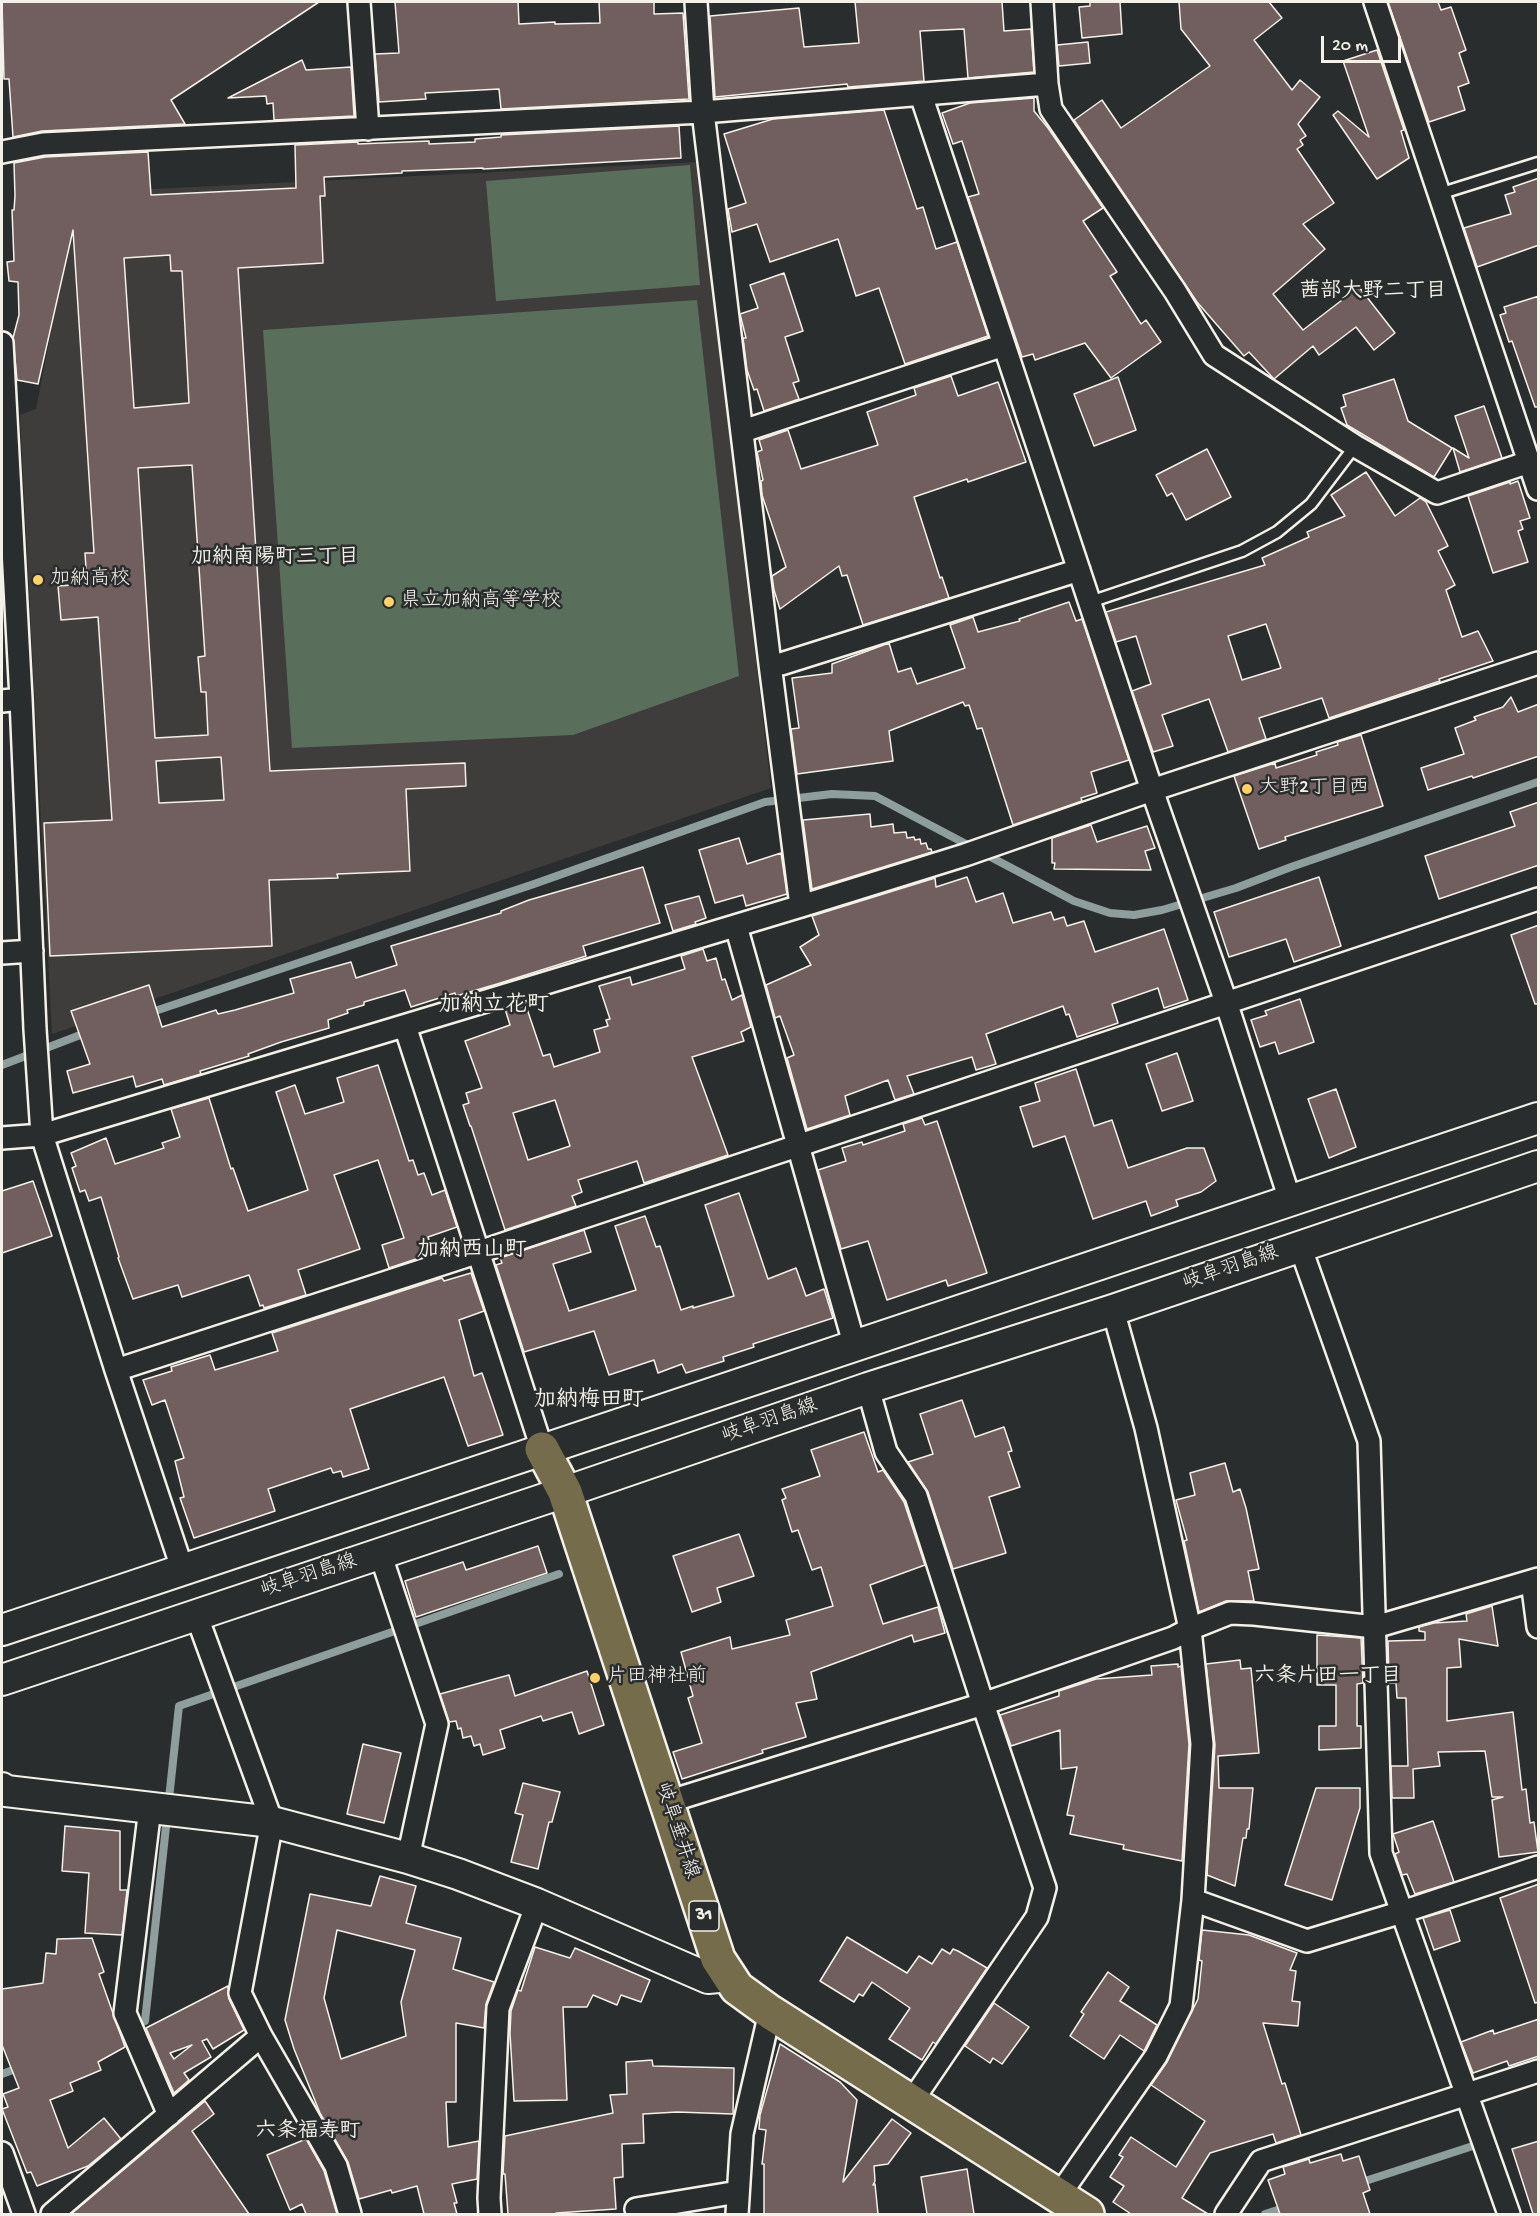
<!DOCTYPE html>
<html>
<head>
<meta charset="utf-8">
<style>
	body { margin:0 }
	#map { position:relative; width:1540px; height:2216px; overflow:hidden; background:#2a2d2e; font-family:"Gochi Hand",sans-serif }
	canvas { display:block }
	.frame { position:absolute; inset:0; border:3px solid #f4f1e8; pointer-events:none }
	.scale { position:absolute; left:1321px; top:36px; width:80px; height:27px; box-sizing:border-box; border:3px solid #f4f1e8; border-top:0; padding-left:8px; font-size:18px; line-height:21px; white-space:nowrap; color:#f4f1e8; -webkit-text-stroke:4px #2a2d2e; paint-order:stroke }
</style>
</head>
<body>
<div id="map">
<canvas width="1540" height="2216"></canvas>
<div class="frame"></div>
<div class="scale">20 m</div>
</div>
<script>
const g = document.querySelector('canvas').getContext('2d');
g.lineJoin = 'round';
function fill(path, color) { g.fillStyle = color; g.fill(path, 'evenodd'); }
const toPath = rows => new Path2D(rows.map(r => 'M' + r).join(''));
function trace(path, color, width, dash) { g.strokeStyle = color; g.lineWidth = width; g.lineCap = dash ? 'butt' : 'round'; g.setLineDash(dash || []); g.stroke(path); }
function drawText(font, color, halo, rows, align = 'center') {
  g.font = font + ' "Gochi Hand","Klee One",sans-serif'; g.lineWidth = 5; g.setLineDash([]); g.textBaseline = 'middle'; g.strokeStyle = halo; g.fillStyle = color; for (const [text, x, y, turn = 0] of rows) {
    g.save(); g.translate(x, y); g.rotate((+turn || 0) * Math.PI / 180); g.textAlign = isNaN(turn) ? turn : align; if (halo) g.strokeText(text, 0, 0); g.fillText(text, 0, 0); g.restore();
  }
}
fill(toPath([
	[697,162,771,788,52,1034,20,415,36,409,59,292,53,194]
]), '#3f3c3c');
fill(toPath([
	[690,165,700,285,496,301,486,181],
	[697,300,739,676,573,735,292,748,263,330]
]), '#596f5b');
trace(toPath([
	[146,1014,534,884,765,802,832,794,875,796,1074,901,1110,913,1134,915,1162,910,1236,888,1291,867,1538,782],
	[2,1065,88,1032],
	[109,2034,145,2021,179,1706,559,1574],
	[2,2074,21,2067],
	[1356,2184,1479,2144],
	[1265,2214,1287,2207]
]), '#8d9e9c', 8);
const building = toPath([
	[2,2,319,2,171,100,185,124,42,131,13,137,9,79,4,79,2,2],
	[395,2,518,2,519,24,555,22,555,24,600,23,599,2,654,2,654,14,683,13,689,99,501,109,499,89,425,93,426,99,379,102,375,54,399,53,395,2],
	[855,2,1002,2,1004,31,1031,29,1034,72,968,78,964,29,920,31,924,81,848,87,847,84,715,97,710,16,799,8,804,47,859,43,855,2],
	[1090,2,1120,2,1122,34,1082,38,1079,7,1090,6,1090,2],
	[1179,2,1269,2,1282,18,1254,40,1292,90,1300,80,1320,97,1298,124,1306,136,1300,140,1303,145,1297,149,1334,203,1303,224,1325,249,1273,294,1303,330,1359,287,1395,333,1374,350,1356,327,1319,355,1313,346,1274,379,1249,352,1244,356,1197,302,1074,120,1102,100,1121,128,1210,66,1181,29,1179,2],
	[1388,2,1438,2,1441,10,1451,7,1466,50,1459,53,1469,83,1458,87,1465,110,1429,122,1388,2],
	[1088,42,1090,63,1059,66,1057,45,1088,42],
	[1377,50,1404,130,1401,131,1409,158,1377,179,1333,115,1338,111,1369,137,1343,61,1377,50],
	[302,60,306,70,351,67,354,116,274,120,273,103,267,104,266,96,228,98,302,60],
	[1034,98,1034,111,1048,128,1103,208,1083,221,1117,272,1110,276,1141,324,1146,320,1161,342,1111,378,1085,343,1035,360,1033,354,1022,357,968,197,979,194,962,141,953,144,942,113,970,103,1034,98],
	[884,110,917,209,923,207,936,249,957,242,988,336,905,364,879,288,856,296,838,239,770,262,757,224,732,232,728,209,746,203,724,134,773,119,884,110],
	[679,126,681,158,483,169,483,168,402,171,402,173,324,177,325,196,320,196,323,263,238,268,270,771,465,763,466,786,406,789,410,871,337,874,338,878,269,880,272,946,50,956,44,823,112,820,98,617,61,620,58,586,87,584,85,553,94,553,73,230,38,384,17,380,13,338,19,315,18,282,9,281,7,262,14,261,12,210,14,210,15,196,14,163,45,157,148,152,151,195,296,188,295,145,358,142,358,144,429,141,429,144,475,142,475,139,501,137,501,135,679,126],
	[170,255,171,271,182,271,189,403,134,408,124,258,170,255],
	[192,465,205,656,198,657,201,692,206,692,208,735,155,738,138,468,192,465],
	[221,757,224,800,159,803,156,761,221,757],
	[1539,178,1539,245,1477,267,1464,228,1511,214,1505,195,1515,192,1513,187,1539,178],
	[784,273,803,331,785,337,799,381,793,383,799,399,764,411,757,389,754,390,747,370,743,338,746,338,740,314,758,308,750,285,784,273],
	[1539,296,1539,407,1535,407,1512,341,1509,342,1500,315,1506,313,1504,307,1539,296],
	[951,376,958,396,998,382,1026,462,968,482,967,479,914,497,940,578,942,577,949,598,863,625,847,575,842,576,839,566,780,609,774,590,772,576,786,567,762,495,761,481,763,480,757,452,762,450,759,440,788,430,801,469,878,445,867,412,916,395,914,388,951,376],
	[1118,377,1136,430,1094,446,1074,394,1118,377],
	[1394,379,1408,421,1452,448,1434,477,1347,425,1341,408,1346,406,1343,395,1394,379],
	[1484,406,1502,458,1460,472,1453,448,1469,458,1455,416,1484,406],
	[1207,449,1231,497,1186,520,1172,493,1167,496,1156,475,1207,449],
	[1366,472,1395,516,1420,498,1426,502,1448,546,1438,551,1455,585,1446,590,1462,637,1478,631,1493,661,1439,679,1440,681,1329,718,1322,698,1259,718,1266,739,1228,752,1209,699,1162,715,1173,746,1153,752,1132,691,1151,684,1136,636,1116,642,1106,612,1265,565,1262,558,1309,537,1307,532,1345,516,1331,495,1366,472],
	[1266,624,1281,668,1242,680,1228,636,1266,624],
	[1518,481,1530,518,1520,521,1523,529,1518,531,1528,562,1493,573,1468,496,1510,482,1510,484,1518,481],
	[1069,602,1076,621,1082,619,1129,760,1091,772,1097,793,1081,798,1082,801,1013,825,982,728,977,729,969,705,965,706,963,702,889,731,893,761,797,774,791,729,799,728,792,678,832,673,832,664,889,643,898,672,911,668,917,684,965,668,950,625,973,617,978,632,1020,621,1019,619,1069,602],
	[1511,697,1518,712,1539,704,1539,756,1473,778,1472,776,1428,790,1421,768,1464,754,1455,728,1476,720,1474,717,1503,707,1511,697],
	[1361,735,1383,806,1285,837,1286,840,1259,849,1234,776,1275,763,1276,768,1317,755,1316,752,1338,745,1337,742,1361,735],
	[1539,802,1539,865,1439,899,1425,856,1515,826,1510,812,1539,802],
	[870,814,871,827,893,824,894,833,906,832,907,838,914,837,915,840,920,839,921,844,926,843,928,849,931,849,932,852,812,889,803,820,870,814],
	[1091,825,1097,842,1147,826,1155,848,1145,851,1151,870,1054,869,1055,863,1052,863,1052,838,1091,825],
	[739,838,747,864,781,853,787,894,746,906,743,895,715,903,699,850,739,838],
	[643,867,660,923,583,946,586,956,497,984,456,996,455,993,411,1007,405,990,364,1002,364,1005,347,1010,348,1013,328,1020,329,1028,281,1042,248,1054,249,1056,200,1071,201,1074,164,1085,162,1079,136,1087,133,1076,73,1093,67,1071,90,1064,71,1011,149,985,162,1027,216,1010,218,1014,235,1010,294,993,290,979,351,962,356,978,397,965,391,946,501,913,501,911,529,900,643,867],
	[967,877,976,902,1003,893,1013,923,1051,912,1054,920,1064,917,1067,926,1084,921,1095,952,1164,929,1188,1000,1164,1008,1158,988,1112,1004,1118,1023,1077,1037,1069,1014,1066,1015,1063,1006,986,1034,996,1064,976,1070,972,1057,907,1076,914,1094,895,1100,888,1080,845,1096,850,1115,807,1129,787,1058,794,1055,780,1016,775,1018,766,985,811,965,800,947,819,935,812,916,935,878,936,887,967,877],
	[1319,877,1341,946,1294,962,1286,939,1229,957,1214,912,1319,877],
	[699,896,706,918,695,922,696,924,673,931,665,905,699,896],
	[1539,925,1539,1004,1535,1004,1511,935,1539,925],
	[703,949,707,961,716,958,722,980,725,979,732,1000,742,995,751,1027,741,1032,744,1041,692,1057,728,1155,644,1183,637,1161,578,1180,582,1192,572,1196,576,1206,505,1230,471,1126,470,1126,463,1105,469,1103,466,1093,482,1088,465,1041,510,1025,505,1009,525,1003,543,1056,550,1054,554,1067,600,1052,594,1030,608,1026,606,1020,610,1019,599,986,630,977,632,985,685,969,681,956,703,949],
	[555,1100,570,1146,528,1160,513,1113,555,1100],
	[1300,999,1314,1042,1279,1054,1275,1042,1260,1047,1251,1020,1267,1015,1265,1011,1300,999],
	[1177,1053,1193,1101,1162,1111,1146,1064,1177,1053],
	[378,1065,409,1161,413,1160,418,1175,424,1173,432,1195,445,1190,457,1227,428,1237,434,1253,389,1268,382,1245,404,1238,378,1160,334,1175,360,1249,298,1270,306,1295,264,1308,263,1305,260,1306,249,1275,182,1297,178,1285,133,1299,118,1258,119,1257,101,1197,89,1201,85,1190,80,1192,72,1168,76,1166,71,1153,106,1138,115,1164,164,1148,162,1143,180,1137,171,1109,209,1098,231,1169,233,1168,248,1211,308,1190,276,1092,295,1085,305,1114,344,1102,337,1078,378,1065],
	[1076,1069,1094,1126,1112,1120,1128,1168,1187,1148,1204,1148,1216,1181,1201,1192,1176,1200,1178,1206,1151,1216,1146,1201,1093,1219,1065,1136,1033,1147,1020,1107,1040,1101,1035,1083,1076,1069],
	[1336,1089,1356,1147,1329,1158,1308,1099,1336,1089],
	[922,1118,925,1125,937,1121,987,1273,948,1286,946,1280,887,1300,868,1241,841,1249,818,1170,846,1161,842,1148,862,1142,863,1145,905,1131,903,1124,922,1118],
	[33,1181,52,1236,2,1253,2,1191,33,1181],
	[739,1193,768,1279,796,1268,806,1296,824,1289,833,1318,753,1344,754,1347,723,1357,724,1361,686,1373,682,1364,658,1373,654,1360,609,1375,594,1331,524,1352,496,1265,502,1263,500,1258,584,1230,591,1252,553,1264,569,1311,636,1290,615,1226,645,1216,656,1247,660,1246,681,1310,693,1306,693,1308,734,1296,705,1205,739,1193],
	[471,1273,484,1311,459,1320,474,1376,482,1373,503,1435,468,1446,444,1377,350,1409,369,1469,343,1477,341,1471,333,1473,331,1468,268,1489,275,1511,194,1538,180,1498,184,1497,175,1461,184,1458,165,1400,152,1405,143,1380,172,1371,171,1367,210,1355,215,1370,278,1351,272,1333,442,1278,444,1281,471,1273],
	[962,1400,975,1437,1004,1427,1012,1451,1008,1452,1020,1487,989,1497,1006,1553,953,1569,928,1492,908,1462,933,1454,920,1414,962,1400],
	[864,1432,878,1472,883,1470,904,1502,925,1565,870,1585,883,1624,938,1607,945,1633,914,1642,912,1635,811,1672,817,1699,796,1703,806,1737,762,1750,763,1753,682,1779,673,1752,702,1743,688,1698,693,1696,681,1652,730,1637,732,1649,790,1635,786,1620,833,1606,821,1567,812,1570,798,1530,792,1532,782,1500,786,1498,782,1489,820,1476,811,1450,864,1432],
	[1225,1463,1233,1492,1240,1489,1246,1508,1259,1569,1248,1571,1254,1601,1226,1601,1199,1612,1184,1541,1187,1540,1176,1500,1195,1495,1190,1473,1225,1463],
	[739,1534,754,1576,717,1588,721,1602,692,1612,673,1556,739,1534],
	[538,1546,547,1573,416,1617,405,1581,463,1562,466,1570,538,1546],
	[1492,1606,1498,1646,1459,1639,1461,1667,1447,1668,1447,1721,1513,1712,1522,1790,1526,1789,1530,1823,1534,1822,1538,1852,1499,1857,1492,1800,1503,1797,1492,1797,1485,1751,1438,1752,1440,1766,1413,1769,1414,1798,1392,1798,1391,1766,1408,1766,1406,1698,1397,1698,1396,1683,1389,1683,1388,1641,1425,1640,1425,1632,1419,1631,1419,1627,1434,1623,1467,1621,1466,1614,1492,1606],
	[1317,1635,1361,1638,1363,1683,1357,1684,1357,1726,1361,1726,1361,1748,1319,1750,1319,1726,1336,1726,1336,1685,1317,1685,1317,1635],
	[1240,1660,1241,1669,1251,1668,1259,1753,1218,1756,1219,1788,1253,1788,1249,1829,1247,1829,1246,1838,1243,1838,1235,1886,1207,1875,1215,1745,1206,1664,1240,1660],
	[1178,1664,1178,1667,1181,1666,1189,1744,1182,1861,1123,1849,1124,1845,1070,1834,1074,1816,1067,1815,1077,1767,1061,1769,1060,1730,1011,1746,1000,1715,1059,1696,1059,1691,1096,1679,1152,1675,1151,1666,1178,1664],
	[587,1671,604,1725,579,1734,572,1712,543,1721,541,1716,500,1730,505,1748,483,1755,480,1744,474,1746,471,1736,463,1738,461,1728,458,1729,456,1721,449,1722,440,1694,509,1675,515,1696,587,1671],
	[363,1744,401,1753,384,1823,347,1814,363,1744],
	[523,1783,560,1792,552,1822,549,1822,538,1869,511,1862,523,1815,515,1813,523,1783],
	[1316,1788,1360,1788,1360,1808,1332,1900,1285,1885,1316,1788],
	[1433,1821,1454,1882,1415,1894,1407,1874,1402,1875,1395,1854,1399,1852,1393,1834,1433,1821],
	[65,1826,120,1831,120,1890,127,1890,122,1935,85,1933,89,1873,62,1871,65,1826],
	[380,1876,416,1886,406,1923,461,1938,453,1969,494,1982,486,2004,484,2028,456,2023,456,2102,446,2102,448,2147,479,2141,477,2179,452,2184,457,2203,454,2203,457,2214,424,2214,417,2186,392,2193,391,2190,359,2199,348,2162,320,2113,294,2049,285,2020,310,1894,371,1906,380,1876],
	[337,1930,415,1950,401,2002,406,2036,341,2059,324,1998,337,1930],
	[1539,1884,1539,2002,1535,2003,1500,1898,1539,1884],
	[1450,1910,1460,1941,1434,1950,1423,1918,1450,1910],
	[1202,1930,1249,1935,1297,1953,1290,1970,1296,1971,1292,2001,1300,2002,1298,2026,1263,2023,1282,2084,1285,2083,1301,2135,1276,2143,1273,2134,1210,2153,1182,2198,1208,2214,1131,2214,1113,2202,1124,2186,1110,2177,1123,2157,1119,2155,1131,2137,1176,2167,1205,2121,1151,2085,1167,2062,1198,1999,1202,1961,1199,1960,1202,1930],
	[847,1937,907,1973,919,1956,932,1964,942,1949,950,1954,953,1949,958,1951,987,1968,936,2044,933,2042,922,2060,889,2039,910,2008,872,1982,863,1996,859,1994,854,2002,820,1981,847,1937],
	[92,1938,104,1972,99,1974,125,2047,98,2062,101,2070,70,2083,73,2091,50,2100,68,2148,104,2118,121,2139,88,2166,37,2186,31,2172,27,2173,2,2109,8,2107,3,2094,19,2088,2,2045,2,1989,43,1983,46,1953,56,1954,57,1939,92,1938],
	[535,1947,570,1958,575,1948,650,1980,641,2002,621,1995,617,2005,593,1995,587,2007,563,2007,567,2100,514,2101,510,2033,511,2011,518,1990,521,1991,535,1947],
	[1108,1972,1129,1987,1120,2001,1157,2025,1144,2051,1120,2035,1104,2059,1070,2036,1084,2014,1081,2012,1108,1972],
	[228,1986,229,1999,244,2030,213,2049,207,2039,202,2041,211,2057,184,2073,189,2080,174,2093,146,2028,228,1986],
	[192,2045,174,2059,170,2053,192,2045],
	[994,2003,1029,2027,1002,2064,993,2058,990,2063,965,2046,994,2003],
	[1539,2019,1539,2056,1509,2066,1507,2061,1473,2073,1461,2042,1493,2030,1494,2034,1539,2019],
	[780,2044,840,2082,857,2100,843,2182,892,2119,911,2133,888,2164,874,2166,875,2181,873,2185,875,2184,878,2214,764,2214,764,2164,762,2164,766,2130,759,2129,760,2115,780,2044],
	[652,2060,653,2066,734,2068,733,2114,677,2112,643,2114,644,2143,622,2144,623,2177,614,2178,616,2209,556,2213,556,2214,508,2214,505,2174,503,2174,505,2136,613,2113,610,2095,627,2094,626,2062,652,2060],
	[205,2101,214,2114,192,2131,249,2214,71,2214,205,2101],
	[306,2139,324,2171,337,2214,306,2214,302,2204,290,2210,267,2155,306,2139],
	[1539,2141,1539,2214,1533,2214,1512,2149,1539,2141],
	[1341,2154,1343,2161,1359,2156,1370,2190,1363,2193,1370,2214,1280,2214,1268,2180,1285,2174,1283,2167,1309,2159,1310,2163,1341,2154],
	[967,2169,974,2214,927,2214,921,2177,967,2169]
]);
fill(building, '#715e5e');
trace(building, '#f4f1e8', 1.5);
const lane = toPath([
	[1439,194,1538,163],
	[1090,602,1242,551,1277,532,1311,504,1355,446]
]);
const street = toPath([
	[359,2,368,129],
	[696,2,703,112,770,664,801,906],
	[1042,2,1047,84,1051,109,1175,291,1214,355,1355,446,1437,493,1529,462],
	[1375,2,1538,489],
	[921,95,1152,790,1226,1002,1290,1200],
	[2,152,43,144,703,112,1047,84],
	[2,343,21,699,35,1029,42,1135,116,1370,183,1571],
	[743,431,1004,345],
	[770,664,781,664,1079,570],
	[2,701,21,699],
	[736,926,855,1347],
	[2,953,32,951],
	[405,1026,542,1449],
	[2,1138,42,1135,801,906,965,855,1152,790,1538,663],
	[1300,1246,1369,1441,1381,1853,1509,2214],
	[116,1370,479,1252,1538,899],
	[868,1388,886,1452,916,1496,983,1704,1045,1888,1037,1917,912,2101],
	[380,1553,437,1724,408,1858],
	[1532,1581,1538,1627],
	[196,1614,272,1822,240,1993,261,2036,336,2166,350,2214],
	[667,1802,983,1704,1173,1638,1190,1629,1230,1613,1254,1614,1375,1627,1538,1579],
	[150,1808,125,2013,169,2115],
	[1193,1900,1307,1941,1402,1912,1538,1867],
	[2,2153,24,2214],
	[1058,2197,1156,2056,1181,2006,1193,1900,1202,1744,1190,1629,1146,1428,1113,1310],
	[636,2209,738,2192],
	[52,2214,261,2036],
	[490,2214,489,2198,498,2008,537,1904],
	[737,2214,742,2134,770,2012],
	[1226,2214,1261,2161,1538,2071]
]);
const secondary = toPath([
	[2,1630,1538,1118],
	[2,1680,565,1492,868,1388,1113,1310,1538,1166],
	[2,1788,6,1791,272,1822,408,1858,458,1874,537,1904,708,1978,729,1976]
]);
const primary = toPath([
	[542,1449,565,1492,718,1959,737,1988,770,2012,1087,2214]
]);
trace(lane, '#f4f1e8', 15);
trace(street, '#f4f1e8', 26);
trace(secondary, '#f4f1e8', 34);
trace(primary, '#f4f1e8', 38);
trace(lane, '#2a2d2e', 10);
trace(street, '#2a2d2e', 21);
trace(secondary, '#2a2d2e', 30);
trace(primary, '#746c4b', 33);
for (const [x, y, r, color] of [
	[38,580,6,"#ffd166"],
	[389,602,6,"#ffd166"],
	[1247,789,6,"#ffd166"],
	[595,1678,6,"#ffd166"]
]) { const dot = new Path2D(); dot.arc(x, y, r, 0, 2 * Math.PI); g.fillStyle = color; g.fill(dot); trace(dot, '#2a2d2e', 2); }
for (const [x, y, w] of [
	[704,1916,30]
]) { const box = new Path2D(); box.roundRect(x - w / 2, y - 15, w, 30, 4.5); g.fillStyle = '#2a2d2e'; g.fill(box); trace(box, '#f4f1e8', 1.5); }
drawText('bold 18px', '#f4f1e8', null, [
	["31",704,1916]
]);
drawText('20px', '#f4f1e8', '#2a2d2e', [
	["加納高校",50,580],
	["県立加納高等学校",401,602],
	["大野2丁目西",1259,789],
	["片田神社前",607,1678]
], 'left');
drawText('20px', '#f4f1e8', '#2a2d2e', [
	["岐阜羽島線",1231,1269,-19],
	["岐阜羽島線",770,1422,-19],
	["岐阜羽島線",309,1577,-18],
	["岐阜垂井線",676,1831,72]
]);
drawText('bold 21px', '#f4f1e8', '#2a2d2e', [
	["茜部大野二丁目",1373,293],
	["加納南陽町三丁目",275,559],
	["六条片田一丁目",1328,1678],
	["六条福寿町",308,2133]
]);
drawText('bold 22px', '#f4f1e8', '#2a2d2e', [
	["加納立花町",494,1007],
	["加納西山町",472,1252],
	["加納梅田町",589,1402]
]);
</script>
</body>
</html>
